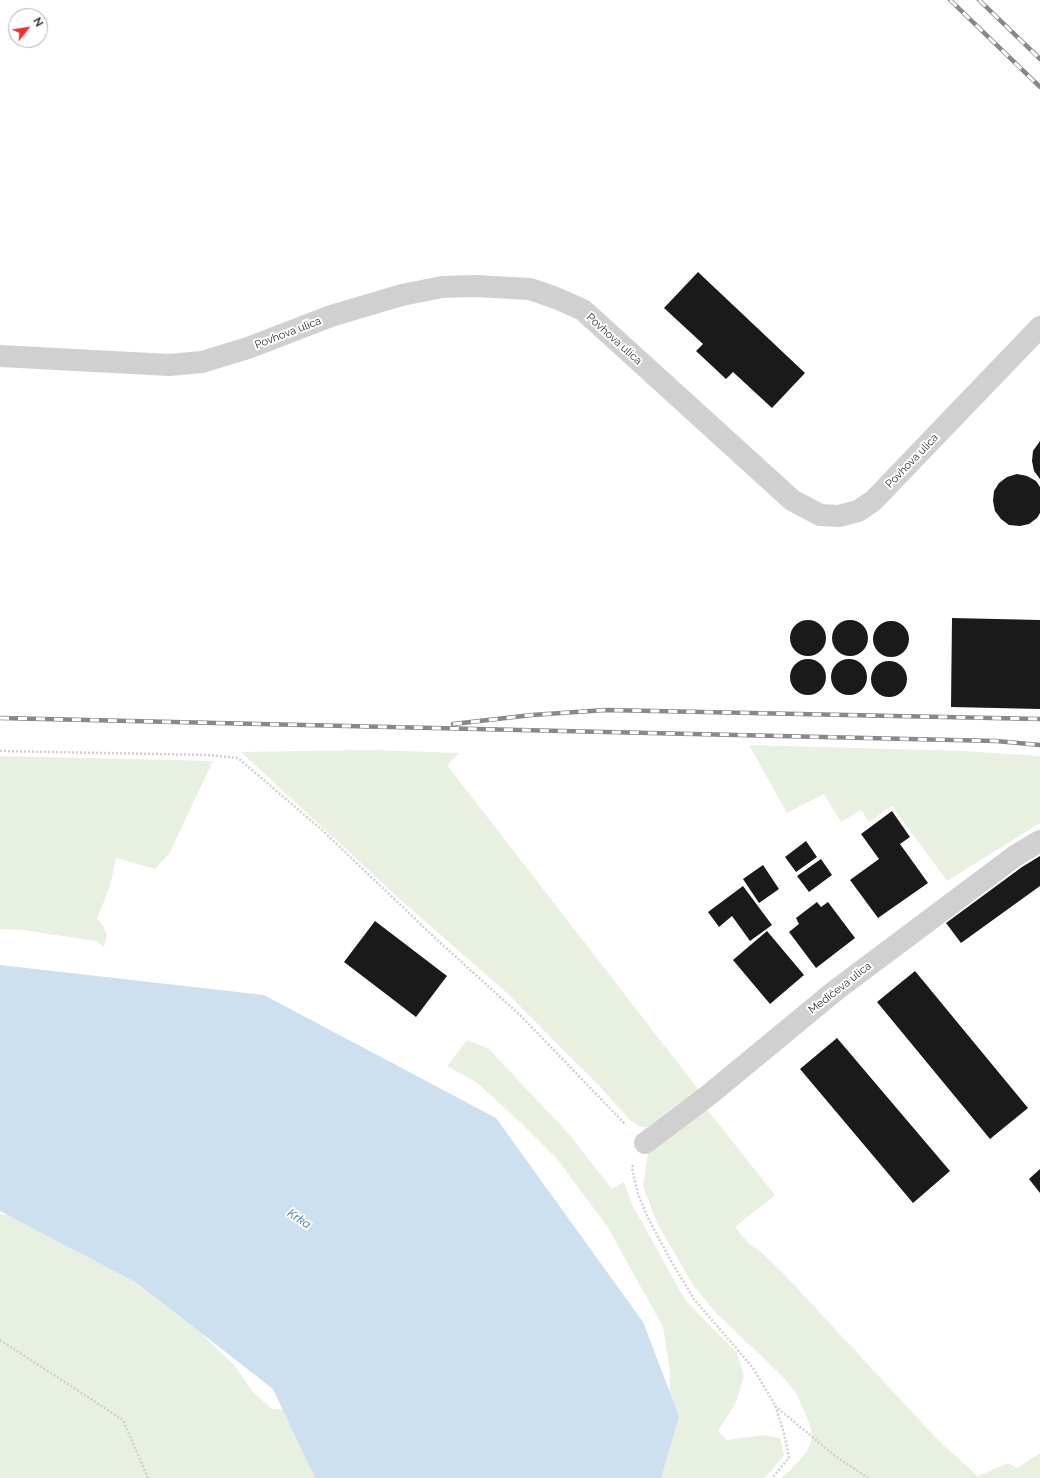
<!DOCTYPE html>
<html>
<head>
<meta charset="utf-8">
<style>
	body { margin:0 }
	#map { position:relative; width:1040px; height:1478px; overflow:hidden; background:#fff; font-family:Raleway,sans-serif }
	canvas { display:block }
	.north { position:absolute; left:8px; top:8px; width:40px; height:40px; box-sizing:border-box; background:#fff; border:1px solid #adadad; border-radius:50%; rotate:60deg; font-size:11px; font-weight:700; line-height:16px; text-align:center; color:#333 }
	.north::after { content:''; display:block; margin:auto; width:14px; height:18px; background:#f42a2b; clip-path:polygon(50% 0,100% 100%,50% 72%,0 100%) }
</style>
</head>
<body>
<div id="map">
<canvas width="1040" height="1478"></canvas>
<div class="north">N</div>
</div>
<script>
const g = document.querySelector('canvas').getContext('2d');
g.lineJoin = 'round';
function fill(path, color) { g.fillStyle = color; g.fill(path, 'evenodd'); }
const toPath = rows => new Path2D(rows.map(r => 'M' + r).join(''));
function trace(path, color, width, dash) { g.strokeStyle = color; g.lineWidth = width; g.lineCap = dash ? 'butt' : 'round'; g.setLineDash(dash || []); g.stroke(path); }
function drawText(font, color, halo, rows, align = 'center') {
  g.font = font + ' Raleway,sans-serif'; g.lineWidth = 4; g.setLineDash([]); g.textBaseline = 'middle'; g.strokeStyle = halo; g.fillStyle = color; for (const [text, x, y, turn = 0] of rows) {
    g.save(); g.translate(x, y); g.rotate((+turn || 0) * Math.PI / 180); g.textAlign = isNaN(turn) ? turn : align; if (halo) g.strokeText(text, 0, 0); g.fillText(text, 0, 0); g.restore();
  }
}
fill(toPath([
	[749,745,963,751,1040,756,1040,823,947,881,892,806,869,822,861,810,841,822,824,794,787,813],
	[371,750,459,753,447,765,698,1089,647,1127,640,1127,630,1120,602,1089,507,993,403,902,241,752],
	[0,756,213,761,169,854,155,869,116,858,110,886,97,919,102,924,107,935,104,947,96,941,22,930,0,929],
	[467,1040,488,1048,568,1133,612,1189,624,1182,633,1206,685,1300,737,1353,744,1376,736,1402,718,1431,727,1440,763,1435,780,1438,784,1455,765,1478,659,1478,669,1424,670,1372,663,1327,607,1226,557,1159,521,1123,476,1082,447,1066],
	[705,1107,775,1195,735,1227,749,1244,761,1252,785,1275,938,1440,978,1476,1008,1463,1017,1468,1040,1453,1040,1478,781,1478,790,1471,807,1451,812,1438,810,1425,796,1393,782,1376,716,1313,693,1285,657,1223,643,1186,648,1153],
	[0,1214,28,1218,74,1233,176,1309,234,1365,253,1392,272,1409,302,1410,329,1478,0,1478]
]), '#e8f0e1');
fill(toPath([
	[0,965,264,995,496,1118,643,1322,679,1416,661,1478,315,1478,273,1389,137,1283,0,1211]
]), '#cce0f0');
fill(toPath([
	[698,272,805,373,772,408,733,372,726,379,696,351,703,344,664,308],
	[1040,441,1040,479,1034,471,1032,461,1033,451],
	[1017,474,1027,476,1036,481,1040,487,1040,513,1037,518,1029,524,1020,526,1009,525,1001,519,995,511,993,501,994,491,999,483,1007,477],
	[952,618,1040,620,1040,709,951,707],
	'832 638a18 18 0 1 1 36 0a18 18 0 1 1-36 0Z',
	'790 638a18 18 0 1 1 36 0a18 18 0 1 1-36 0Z',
	'873 639a18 18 0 1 1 36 0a18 18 0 1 1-36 0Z',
	'831 677a18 18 0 1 1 36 0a18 18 0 1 1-36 0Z',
	'790 677a18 18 0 1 1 36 0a18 18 0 1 1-36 0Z',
	'871 679a18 18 0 1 1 36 0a18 18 0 1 1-36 0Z',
	[892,811,910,837,900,844,928,883,878,918,850,880,879,859,861,834],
	[806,841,817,857,796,872,785,857],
	[1040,856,1040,886,961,943,946,923,1022,867],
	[821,859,832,875,809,892,797,876],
	[763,865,779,889,759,903,743,879],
	[743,886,772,925,750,941,732,916,719,927,708,912],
	[817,902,821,907,828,902,855,938,816,968,789,932,799,924,796,918],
	[375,921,447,976,416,1017,344,962],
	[767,931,804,975,770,1004,733,960],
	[915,971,1028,1108,990,1139,877,1002],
	[837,1038,950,1171,913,1203,800,1069],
	[1040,1169,1040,1193,1029,1179]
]), '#1a1a1a');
trace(toPath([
	[0,751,207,755,238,758,322,830,435,938,521,1016,626,1125],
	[633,1165,632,1168,638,1194,648,1218,671,1261,694,1299,753,1368,775,1405,784,1433,789,1458,772,1478],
	[0,1340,123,1420,148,1478],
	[775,1406,834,1455,868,1478]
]), '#d0d0d0', 2.5, [2, 2]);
trace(toPath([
	[0,356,169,365,202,362,248,348,331,316,402,295,442,287,475,286,530,289,556,298,583,310,792,500,820,515,839,516,858,511,873,501,1040,327],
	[645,1143,710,1094,836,990,1015,856,1040,841]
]), '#d0d0d0', 22);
const rail = toPath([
	[950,0,1040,87],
	[979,0,1040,59],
	[0,718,996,741,1040,745],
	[453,724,532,715,606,710,1040,719]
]);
trace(rail, '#888', 4.5);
trace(rail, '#fff', 3, [9]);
drawText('11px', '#333', '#fff', [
	["Povhova ulica",288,333,-21],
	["Povhova ulica",614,339,42],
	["Povhova ulica",912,461,-46],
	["Medičeva ulica",840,988,-38]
]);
drawText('italic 12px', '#386f9e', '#fff', [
	["Krka",299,1219,34]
]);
</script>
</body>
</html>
